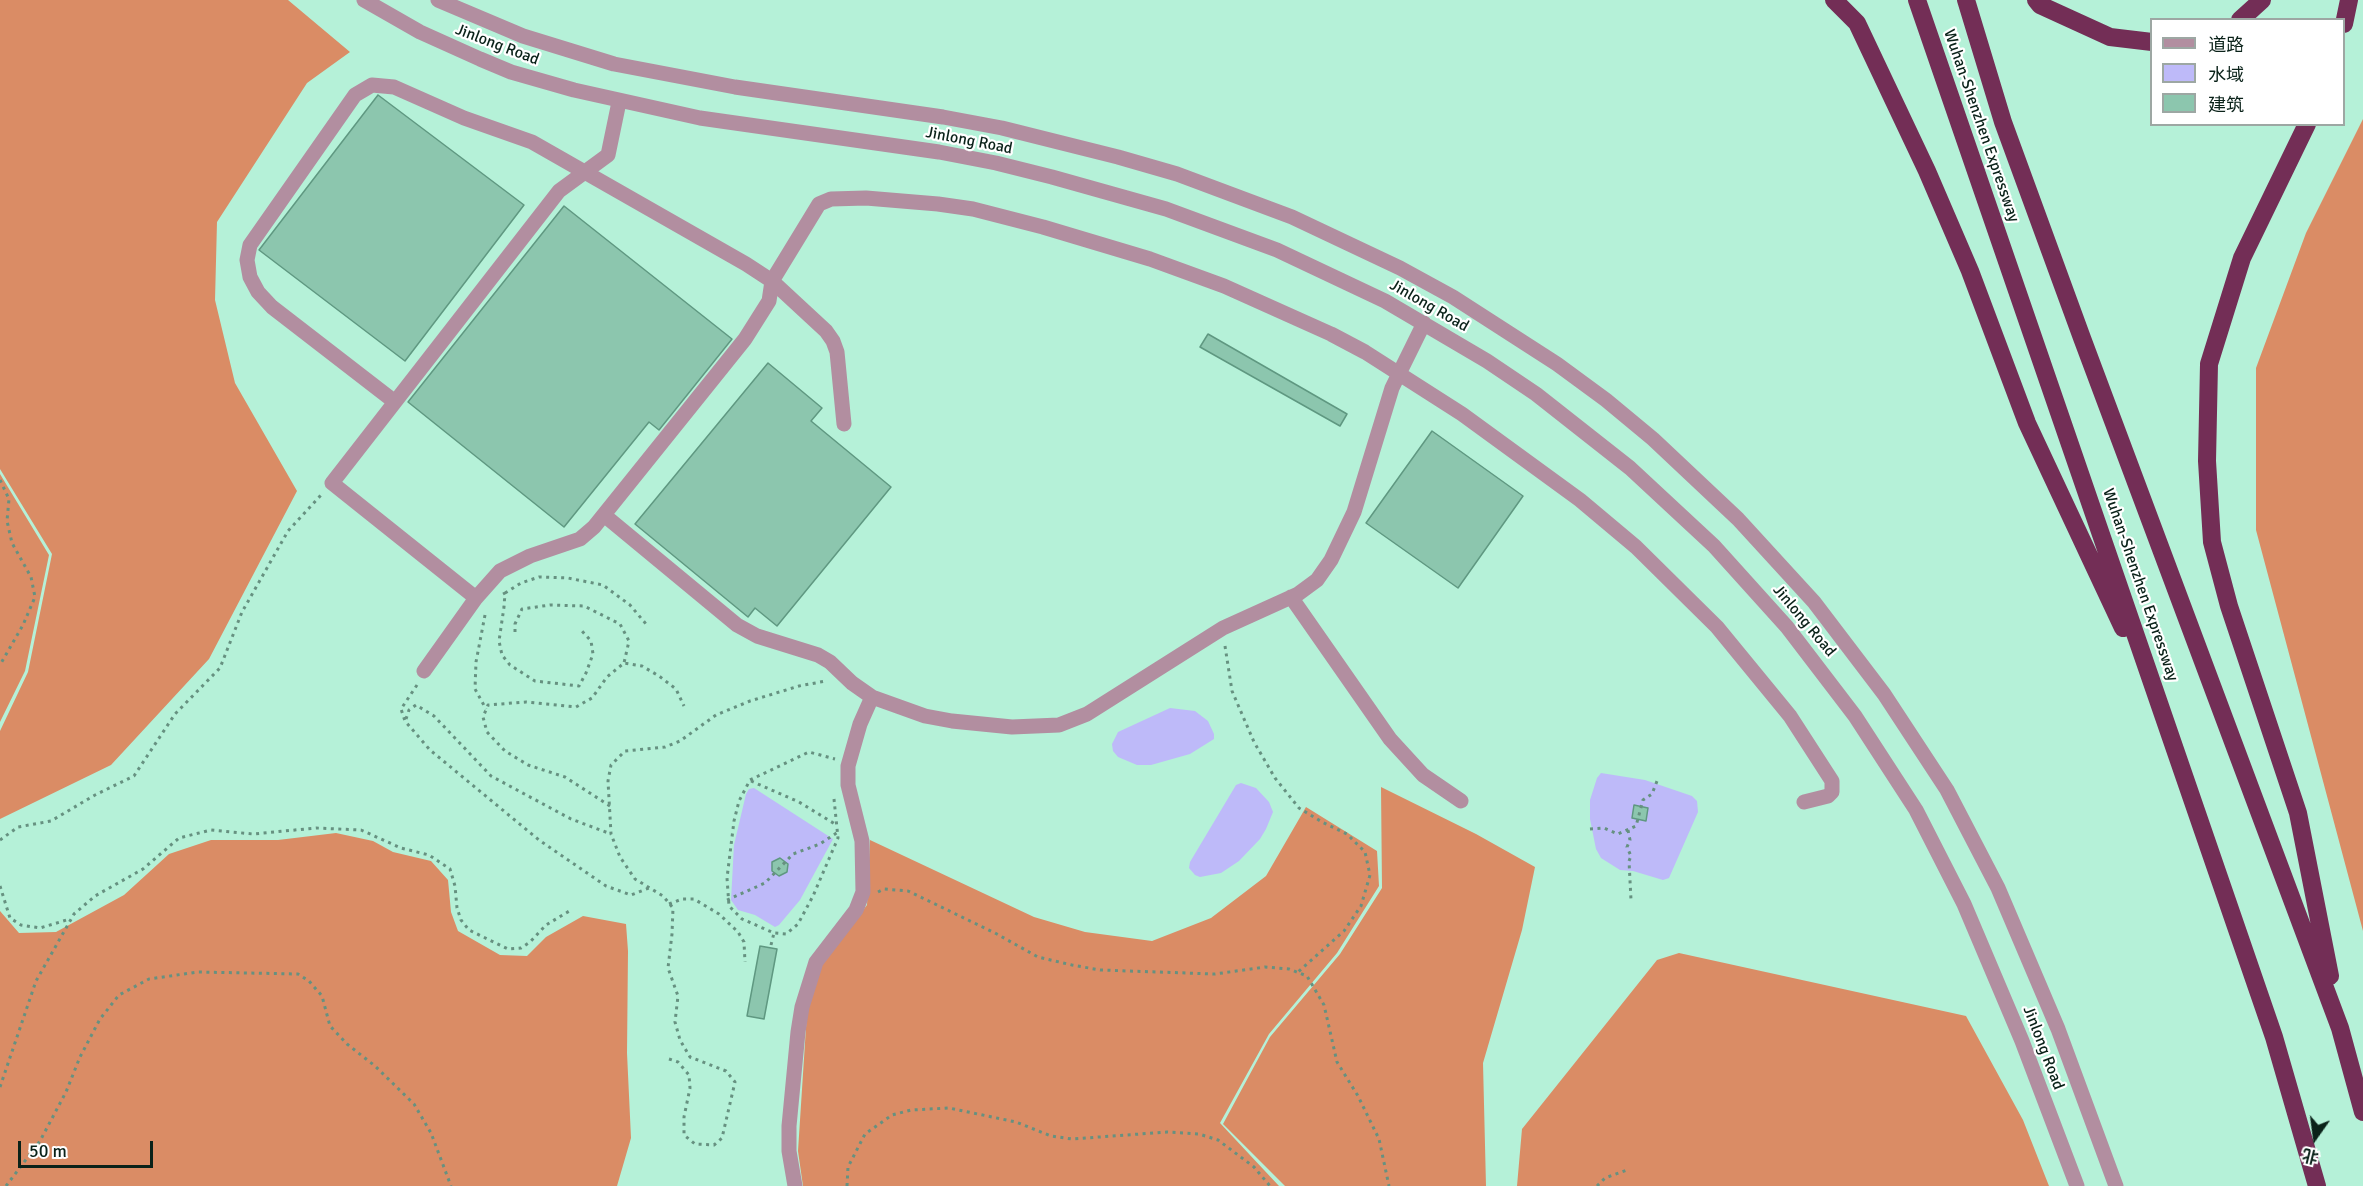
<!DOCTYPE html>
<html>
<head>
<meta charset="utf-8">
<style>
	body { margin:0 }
	#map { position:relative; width:2363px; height:1186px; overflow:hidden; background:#b5f1d8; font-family:Signika,"Noto Sans SC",sans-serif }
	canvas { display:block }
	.legend { position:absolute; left:2150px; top:18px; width:195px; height:108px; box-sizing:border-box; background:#fff; border:2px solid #9da7a3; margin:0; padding:8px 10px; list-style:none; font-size:18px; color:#0a2219 }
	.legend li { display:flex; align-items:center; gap:12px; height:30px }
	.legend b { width:30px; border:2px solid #9da7a3 }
	.north { position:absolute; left:2285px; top:1108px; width:60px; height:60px; -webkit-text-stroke:4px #fff; paint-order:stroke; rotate:194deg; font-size:16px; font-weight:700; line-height:24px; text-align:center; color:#0a2219 }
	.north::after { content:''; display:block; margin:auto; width:21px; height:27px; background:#0a2219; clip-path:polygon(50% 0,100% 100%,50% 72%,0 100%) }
	.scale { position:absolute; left:18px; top:1141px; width:135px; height:27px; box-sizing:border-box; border:3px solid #0a2219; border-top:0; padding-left:8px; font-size:18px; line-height:21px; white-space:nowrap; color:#0a2219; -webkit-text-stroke:4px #fff; paint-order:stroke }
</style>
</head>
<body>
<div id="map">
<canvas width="2363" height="1186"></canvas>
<ul class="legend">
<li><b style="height:8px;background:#b28ea0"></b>道路</li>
<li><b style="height:16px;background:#bebaf9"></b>水域</li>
<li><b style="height:16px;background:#8cc6ae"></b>建筑</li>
</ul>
<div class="north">北</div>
<div class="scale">50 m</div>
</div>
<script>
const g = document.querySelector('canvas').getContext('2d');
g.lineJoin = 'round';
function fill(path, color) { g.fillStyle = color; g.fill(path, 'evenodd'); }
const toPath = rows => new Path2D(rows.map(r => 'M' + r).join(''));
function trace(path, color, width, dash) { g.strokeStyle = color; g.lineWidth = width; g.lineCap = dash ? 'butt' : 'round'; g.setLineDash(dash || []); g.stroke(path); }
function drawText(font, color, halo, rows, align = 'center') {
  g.font = font + ' Signika,sans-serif'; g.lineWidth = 4.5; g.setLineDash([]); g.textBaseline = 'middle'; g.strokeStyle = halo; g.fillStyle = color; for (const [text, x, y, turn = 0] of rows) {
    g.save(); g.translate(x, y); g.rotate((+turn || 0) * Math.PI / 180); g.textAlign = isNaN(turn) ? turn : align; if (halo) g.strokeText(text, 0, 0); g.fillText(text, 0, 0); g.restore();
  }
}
fill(toPath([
	[0,0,288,0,350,52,307,83,217,222,215,300,235,383,297,491,209,659,111,765,0,819,0,731,28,672,52,554,0,469],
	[2363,119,2363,931,2256,530,2256,368,2306,233],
	[0,474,49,555,25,671,0,722],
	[1381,787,1476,834,1535,867,1522,930,1483,1063,1486,1186,1285,1186,1223,1124,1270,1037,1340,954,1382,888],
	[1306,807,1377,851,1379,886,1337,953,1269,1034,1220,1123,1279,1186,803,1186,798,1151,807,1012,822,963,867,905,870,840,1034,917,1085,932,1152,941,1211,918,1266,876],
	[336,833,373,841,393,852,431,861,448,880,451,912,458,931,500,955,527,956,546,937,583,916,626,924,628,951,627,1053,631,1138,617,1186,0,1186,0,911,19,933,56,932,124,895,169,854,211,840,278,840],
	[1679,953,1966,1016,2023,1120,2049,1186,1517,1186,1522,1129,1657,960]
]), '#da8c65');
fill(toPath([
	[1170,708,1195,711,1208,721,1214,734,1214,739,1190,754,1151,765,1137,765,1118,757,1113,751,1112,744,1118,732],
	[1601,773,1645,780,1692,796,1697,801,1698,812,1669,878,1663,880,1633,871,1620,870,1601,858,1596,849,1590,819,1590,800,1597,778],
	[1241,783,1256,788,1269,802,1273,812,1266,829,1260,839,1239,861,1221,873,1200,877,1195,875,1189,868,1190,862,1236,785],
	[754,788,833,839,800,900,779,925,775,927,755,915,738,910,731,900,734,845,746,794,749,789]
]), '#bebaf9');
const building = toPath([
	[378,95,524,205,405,361,259,250,378,95],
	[564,206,732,339,659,430,649,422,564,527,408,402,564,206],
	[1208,334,1347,414,1340,426,1200,347,1208,334],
	[768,363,822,408,811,421,891,487,777,626,755,608,748,617,635,524,768,363],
	[1432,431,1523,496,1458,588,1366,523,1432,431],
	[1634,805,1648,808,1646,821,1632,818,1634,805],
	[780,858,788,864,787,872,779,876,772,871,772,862,780,858],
	[760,946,777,949,764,1019,747,1016,760,946]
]);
fill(building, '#8cc6ae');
trace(building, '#5f9881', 1.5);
trace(toPath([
	[0,480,9,499,7,521,12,543,31,577,35,597,23,625,0,665],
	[505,593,521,583,539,577,568,578,603,585,630,605,646,624],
	[503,594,505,593,504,607,499,641,502,655,510,665,535,681,579,686,586,673,593,654,591,641,581,630],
	[485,615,476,662,475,689,486,709],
	[515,632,515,624,522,609,550,605,584,606,620,624,629,641,624,663],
	[1225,646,1232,691,1254,742,1275,778,1299,808,1322,822,1347,834,1365,852,1370,875,1361,906,1344,931,1298,972],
	[417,685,401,709,405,721,430,750,539,840,606,886,631,895,649,888],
	[406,719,409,710,416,705,434,716,491,776,571,819,611,834],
	[751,781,799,802,835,824],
	[834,799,838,838,813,896,798,924,786,934,774,933,742,919,729,906,727,878,734,821,739,801,750,780,809,752,835,759],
	[610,806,565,777,528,765,505,751,487,732,483,717,488,705,526,702,576,707,592,698,607,677,624,663,642,666,659,676,676,689,684,706],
	[1590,829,1604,828,1618,834,1636,826,1643,800,1652,794,1657,781],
	[1628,830,1630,840,1627,847,1631,856,1629,861,1631,900],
	[0,840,18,827,51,821,95,795,134,776,175,714,220,668,242,612,288,531,321,495],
	[0,886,10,918,21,925,40,928,70,919],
	[878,892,884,889,908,891,995,933,1038,957,1072,965,1100,970,1215,974,1265,967,1289,969,1307,976,1324,1005,1337,1062,1358,1096,1379,1139,1389,1186],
	[727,900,765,883,793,854,820,844,838,832],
	[669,904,682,899,694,899,719,914,738,932,744,942,745,962],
	[771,945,774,933],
	[669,1059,678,1062,689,1075,690,1088,684,1117,684,1135,695,1144,714,1145,722,1138,735,1082,726,1071,690,1057,680,1040,675,1022,678,996,668,968,672,934,673,908,663,896,635,879,620,857,611,834,608,781,611,765,625,751,665,747,680,741,716,715,750,701,799,686,826,681],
	[0,1087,36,981,74,914,95,896,143,869,179,838,211,830,253,834,316,828,361,830,401,848,429,855,450,869,455,886,457,908,461,920,469,930,508,949,521,948,530,942,546,925,571,910],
	[6,1186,40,1141,66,1092,80,1057,100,1019,119,995,149,979,198,972,298,974,309,981,322,996,330,1026,347,1044,375,1066,414,1104,431,1133,451,1186],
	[847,1186,848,1167,865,1134,892,1115,911,1110,949,1108,1016,1122,1051,1136,1072,1139,1167,1132,1199,1134,1218,1140,1254,1167,1270,1186],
	[1597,1186,1605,1178,1627,1170]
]), '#669180', 3, [3, 4.5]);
trace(toPath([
	[364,0,420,32,480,59,511,72,574,90,700,118,939,152,996,163,1052,177,1166,209,1277,250,1385,301,1487,361,1536,394,1630,468,1714,546,1787,627,1855,716,1916,810,1964,904,2022,1041,2077,1186],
	[438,0,523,36,614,64,735,87,943,117,1002,128,1118,157,1177,174,1292,217,1400,268,1453,297,1557,364,1606,400,1653,439,1738,519,1814,602,1884,694,1947,790,1998,888,2058,1029,2116,1186],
	[395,402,272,307,258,292,250,277,247,260,250,245,355,95,372,85,394,87,464,118,532,142,746,264,772,281,826,331,833,341,837,352,844,424],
	[604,515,737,625,757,636,818,655,830,662,852,683,872,697,925,716,952,721,1012,727,1059,725,1087,714,1223,628,1298,594,1317,580,1331,560,1354,512,1392,388,1424,323],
	[1291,597,1390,739,1423,775,1461,801],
	[476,598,332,483,559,191,608,155,619,102],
	[424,671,476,598,500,571,530,556,580,539,594,527,745,339,769,301,772,281,819,204,831,199,866,198,938,204,973,209,1043,227,1150,259,1224,286,1331,334,1365,352,1462,414,1580,500,1636,547,1717,627,1790,716,1832,781,1832,792,1828,796,1804,802],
	[795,1186,789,1151,789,1126,798,1032,802,1007,816,962,856,910,863,892,862,841,848,785,848,766,860,724,872,697]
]), '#b28ea0', 15);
trace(toPath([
	[1834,0,1857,23,1927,171,1970,271,2027,423,2123,628],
	[1917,0,2274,1037,2317,1186],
	[1966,0,2003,122,2082,338,2340,1028,2363,1112],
	[2036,0,2040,5,2110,37,2152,42],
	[2240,20,2262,0],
	[2344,24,2349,0],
	[2307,124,2242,258,2209,364,2207,461,2212,542,2229,606,2298,813,2330,976]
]), '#732e56', 18);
drawText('16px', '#0a2219', '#fff', [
	["Jinlong Road",497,45,21],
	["Wuhan-Shenzhen Expressway",1981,126,71],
	["Jinlong Road",969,141,11],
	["Jinlong Road",1429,306,30],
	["Wuhan-Shenzhen Expressway",2140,585,71],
	["Jinlong Road",1804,621,50],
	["Jinlong Road",2043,1048,69]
]);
</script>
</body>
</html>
